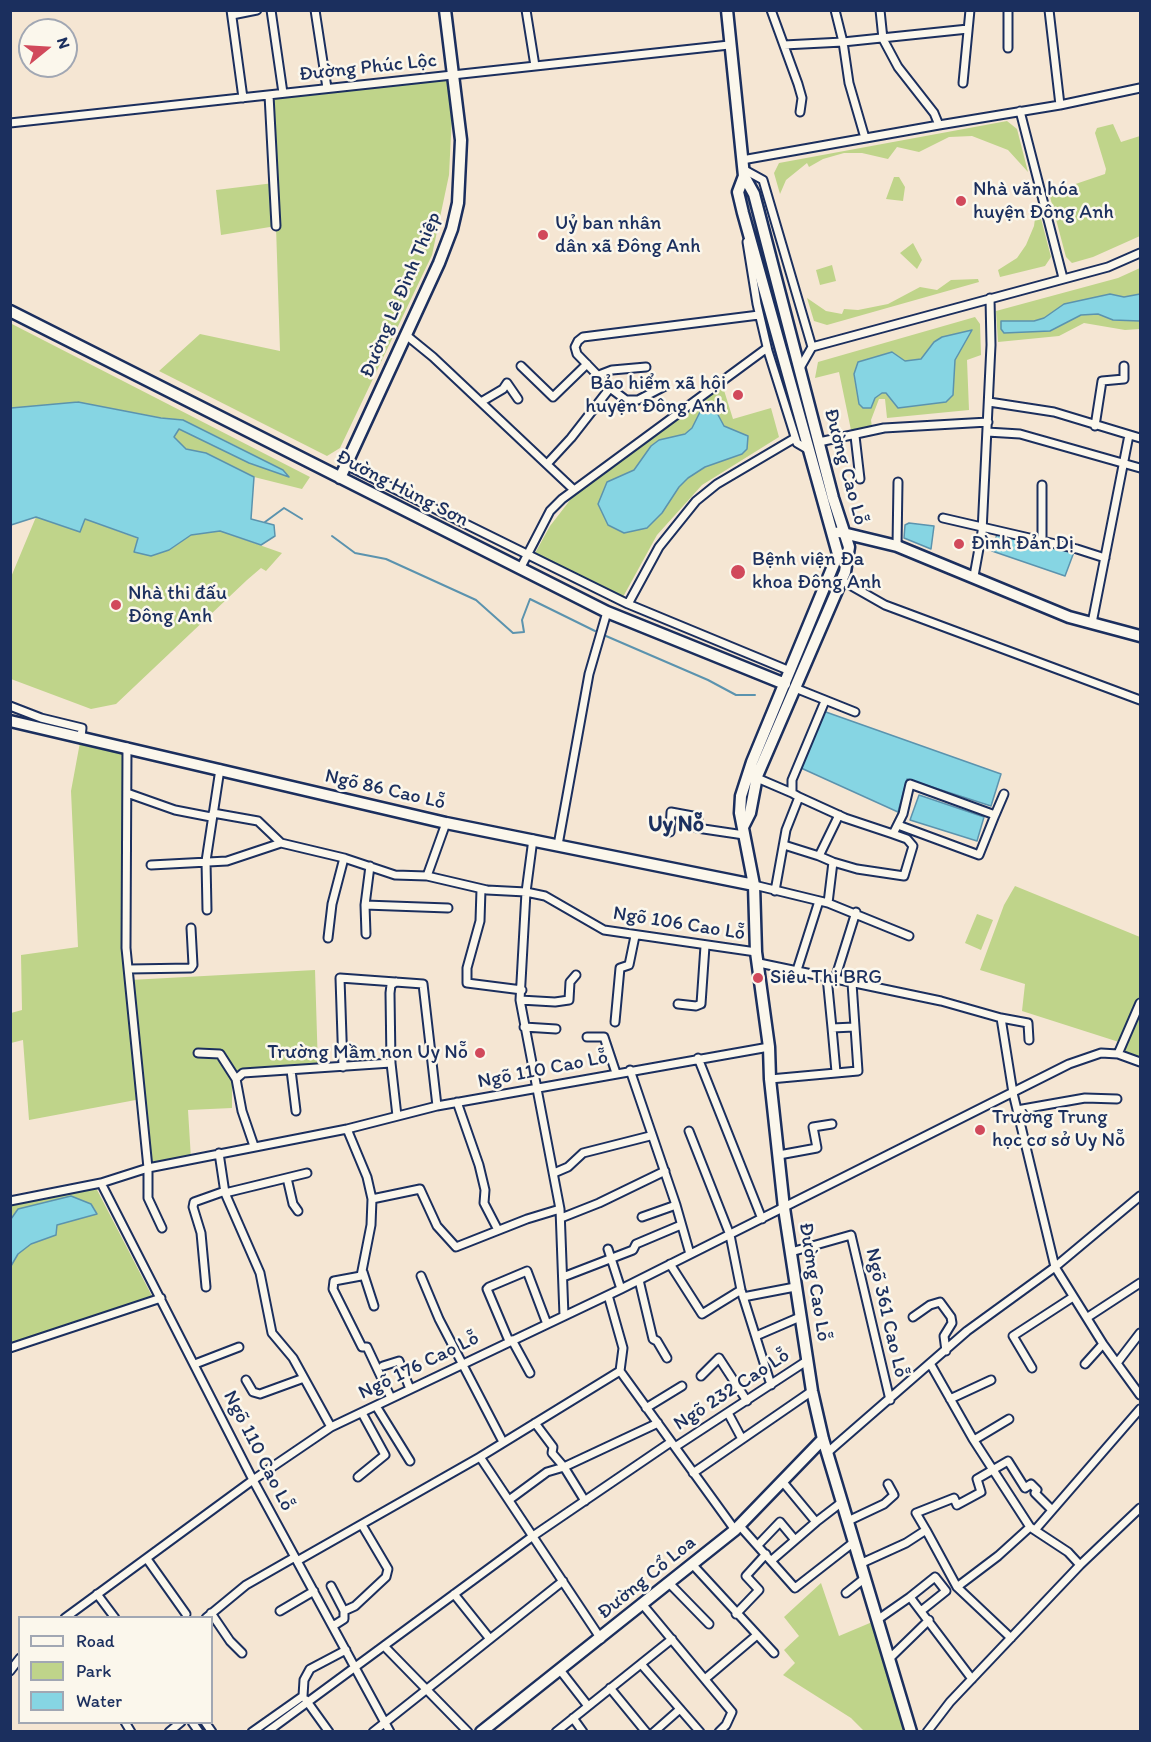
<!DOCTYPE html>
<html>
<head>
<meta charset="utf-8">
<style>
	body { margin:0 }
	#map { position:relative; width:1151px; height:1742px; overflow:hidden; background:#f5e6d3; font-family:Itim,sans-serif }
	canvas { display:block }
	.frame { position:absolute; inset:0; border:12px solid #1b2f5e; pointer-events:none }
	.legend { position:absolute; left:18px; top:1616px; width:195px; height:108px; box-sizing:border-box; background:#fbf7ec; border:2px solid #a1a7b3; margin:0; padding:8px 10px; list-style:none; font-size:18px; color:#1b2f5e }
	.legend li { display:flex; align-items:center; gap:12px; height:30px }
	.legend b { width:30px; border:2px solid #a1a7b3 }
	.north { position:absolute; left:18px; top:18px; width:60px; height:60px; box-sizing:border-box; background:#fbf7ec; border:2px solid #a1a7b3; border-radius:50%; rotate:72deg; font-size:16px; font-weight:700; line-height:24px; text-align:center; color:#1b2f5e }
	.north::after { content:''; display:block; margin:auto; width:21px; height:27px; background:#d1495b; clip-path:polygon(50% 0,100% 100%,50% 72%,0 100%) }
</style>
</head>
<body>
<div id="map">
<canvas width="1151" height="1742"></canvas>
<div class="frame"></div>
<ul class="legend">
<li><b style="height:8px;background:#fbf7ec"></b>Road</li>
<li><b style="height:16px;background:#bfd48a"></b>Park</li>
<li><b style="height:16px;background:#86d5e3"></b>Water</li>
</ul>
<div class="north">N</div>
</div>
<script>
const g = document.querySelector('canvas').getContext('2d');
g.lineJoin = 'round';
function fill(path, color) { g.fillStyle = color; g.fill(path, 'evenodd'); }
const toPath = rows => new Path2D(rows.map(r => 'M' + r).join(''));
function trace(path, color, width, dash) { g.strokeStyle = color; g.lineWidth = width; g.lineCap = dash ? 'butt' : 'round'; g.setLineDash(dash || []); g.stroke(path); }
function drawText(font, color, halo, rows, align = 'center') {
  g.font = font + ' Itim,sans-serif'; g.lineWidth = 5; g.setLineDash([]); g.textBaseline = 'middle'; g.strokeStyle = halo; g.fillStyle = color; for (const [text, x, y, turn = 0] of rows) {
    g.save(); g.translate(x, y); g.rotate((+turn || 0) * Math.PI / 180); g.textAlign = isNaN(turn) ? turn : align; if (halo) g.strokeText(text, 0, 0); g.fillText(text, 0, 0); g.restore();
  }
}
fill(toPath([
	[454,75,449,175,432,255,340,448,327,456,159,371,200,334,280,351,276,226,221,235,216,190,274,183,269,95],
	[1007,121,1017,129,1028,172,1008,150,972,136,949,137,919,152,897,147,888,159,862,153,844,153,823,159,809,167,807,163,786,180,780,194,774,173,779,163],
	[1113,124,1121,142,1140,136,1140,236,1093,257,1072,263,1066,257,1049,193,1105,174,1106,169,1095,133,1097,128],
	[894,177,899,177,905,187,903,201,886,199],
	[1037,203,1051,257,1045,266,1000,277,998,270,1017,258,1026,245,1034,226],
	[913,243,922,260,917,269,900,253],
	[832,265,836,281,820,285,816,270],
	[1140,268,1140,329,1125,330,1084,323,1059,336,998,342,996,311,1118,278],
	[978,279,979,282,827,325,814,321,807,298,826,311,842,314,844,309,858,310,888,304,920,287,937,290,951,280],
	[975,317,980,324,981,355,967,360,969,410,887,418,885,399,879,399,871,420,872,427,851,430,839,372,815,378,818,362],
	[10,323,310,477,302,489,254,477,206,453,186,449,174,437,178,429,240,448,183,420,162,418,78,402,11,408],
	[722,384,733,419,771,408,779,437,702,485,657,535,623,597,534,555,550,526,574,495],
	[36,517,80,532,85,519,169,550,191,535,220,531,282,553,266,571,261,568,247,580,116,704,91,709,11,679,11,577],
	[81,737,127,747,126,948,130,980,315,970,318,1068,232,1077,232,1108,188,1110,191,1159,147,1165,141,1099,29,1120,23,1040,11,1043,11,1013,22,1010,21,955,78,947,71,791],
	[1015,886,1140,937,1140,1061,1118,1054,1122,1043,1022,1011,1025,984,980,970,1004,905],
	[977,914,993,920,981,950,965,943],
	[94,1184,154,1300,11,1348,10,1201],
	[821,1583,839,1636,877,1620,911,1731,864,1731,851,1718,783,1675,795,1663,784,1650,799,1636,784,1617]
]), '#bfd48a');
const water = toPath([
	[1110,294,1124,297,1140,294,1140,321,1113,320,1098,314,1081,315,1050,331,1004,333,1001,329,1001,321,1034,321,1044,318,1064,304,1110,294],
	[972,330,955,360,953,395,946,402,898,408,886,393,882,393,875,398,871,408,863,408,859,404,854,374,858,362,892,352,905,361,921,359,934,342,942,337,972,330],
	[78,402,161,418,183,420,283,470,289,477,249,463,179,429,174,437,186,449,206,453,254,477,251,519,274,525,275,536,261,545,220,531,191,535,169,550,151,556,134,552,138,538,85,519,80,532,36,517,11,525,11,408,78,402],
	[710,408,716,411,724,426,748,436,747,449,742,454,705,467,688,478,679,487,662,513,647,528,624,533,608,525,598,504,607,482,634,470,651,446,659,440,685,434,692,428,700,412,710,408],
	[909,523,934,526,931,549,904,538,905,525,909,523],
	[997,534,1074,552,1065,576,992,551,997,534],
	[823,711,1001,774,991,806,907,779,898,812,801,768,823,711],
	[919,795,984,817,977,841,910,820,919,795],
	[71,1196,91,1204,97,1214,57,1225,56,1235,31,1244,18,1254,11,1266,11,1219,18,1209,71,1196]
]);
fill(water, '#86d5e3');
trace(water, '#5b93ae', 1.5);
trace(toPath([
	[265,522,284,508,302,519],
	[332,536,355,553,386,559,476,600,513,633,524,632,522,620,530,599,595,631],
	[606,636,708,680,736,695,755,695]
]), '#5b93ae', 2);
const street = toPath([
	[231,10,243,98],
	[271,10,283,93],
	[315,10,327,88],
	[526,10,535,66],
	[771,10,798,84,802,98,800,112],
	[835,10,843,42,968,29],
	[1049,10,1060,105],
	[232,15,257,10],
	[784,45,843,42,849,83,865,138],
	[1008,48,1008,10],
	[963,83,970,10],
	[269,95,276,226],
	[1020,111,1063,278],
	[10,123,729,45],
	[939,125,1060,105,1140,88],
	[742,160,939,125,934,113,898,67,883,39,880,10],
	[743,169,763,180,812,347,800,368],
	[747,242,757,304,768,351,797,443,809,450],
	[406,335,433,357,573,489],
	[812,347,1108,267,1140,253],
	[521,366,553,397,587,364],
	[599,375,612,370,646,367],
	[665,386,638,400,626,400,610,388,577,354,575,347,578,341,583,337,759,315],
	[481,402,503,389,507,383,518,399],
	[989,402,1054,412,1140,438],
	[1095,426,1102,381,1124,379,1124,366],
	[987,432,1020,434,1140,468],
	[855,436,860,479],
	[819,442,884,428,988,422],
	[547,464,571,438,610,388],
	[346,465,628,604,790,671],
	[1042,485,1042,540],
	[943,518,1077,549,1105,558],
	[897,546,898,482],
	[520,569,550,511,562,499,767,348],
	[974,576,982,532,991,345,990,298],
	[841,580,885,605,1140,700],
	[628,604,659,547,696,501,717,484,795,438],
	[1092,623,1129,435],
	[795,688,855,712],
	[825,701,792,780,792,793,799,797,845,818,893,834,903,814,910,784,995,815,1004,794],
	[10,706,41,718,82,728,81,737],
	[127,747,126,948,148,1168,148,1198,162,1228],
	[757,778,792,793],
	[127,793,175,810,211,817],
	[213,813,258,821,281,843,344,858,395,875,427,876,487,890,526,892,545,896,604,930,756,952],
	[839,815,819,856,833,862,857,869,904,876,913,846,907,839,893,834],
	[898,825,979,855,995,815],
	[670,832,671,812,698,817,697,828,744,835],
	[533,839,526,892,520,1000,560,1209,564,1316],
	[558,845,589,674,607,612],
	[784,845,819,856],
	[151,865,227,861,281,843],
	[427,876,446,823],
	[754,885,828,903,909,936],
	[481,889,480,921,467,968,467,983,522,990],
	[775,891,786,830,799,797],
	[828,903,833,862],
	[365,905,448,908],
	[207,910,206,861,220,769],
	[366,934,365,905,370,866],
	[328,938,332,904,344,858],
	[759,963,941,1001,1001,1018,1013,1093,1055,1267,1103,1344,1140,1395],
	[129,969,191,968,193,965,191,928],
	[797,970,819,901],
	[827,977,832,1028],
	[835,979,856,912],
	[520,1000,555,1002,569,1000,570,982,576,975],
	[678,1004,696,1006,701,1004,705,946],
	[1001,1018,1028,1023,1029,1040],
	[615,1022,620,968,629,965,635,936],
	[524,1027,556,1029],
	[587,1037,604,1037,616,1073],
	[198,1053,220,1054,236,1079],
	[1118,1054,1140,1062],
	[698,1058,762,1219],
	[391,1063,390,993,391,985,396,982],
	[343,1067,340,978,423,984,437,1106],
	[291,1070,296,1111],
	[630,1070,676,1205],
	[836,1072,832,1028,854,1027],
	[770,1079,858,1071,852,983],
	[457,1102,479,1165,485,1190,484,1203,498,1230],
	[1017,1110,1085,1098,1117,1099],
	[347,1129,367,1177,372,1199,371,1225,361,1276,334,1281,333,1289,362,1347,367,1347,391,1398],
	[689,1131,730,1235,741,1290,771,1385],
	[254,1146,242,1111,236,1079,243,1073,391,1063,397,1116],
	[219,1153,225,1193,260,1273,272,1333,293,1358,331,1427],
	[779,1155,817,1148,813,1127,832,1124],
	[554,1173,568,1167,583,1153,650,1136],
	[287,1178,293,1204,298,1211],
	[225,1193,307,1173],
	[372,1199,420,1189,437,1226,456,1247,527,1219,560,1209],
	[10,1201,101,1183],
	[642,1217,676,1205,690,1254],
	[561,1218,599,1203,665,1171],
	[608,1249,621,1289],
	[791,1252,851,1235,890,1400],
	[670,1264,702,1314,741,1290],
	[363,1272,374,1306],
	[421,1276,439,1319,503,1442],
	[563,1277,633,1250,636,1244,681,1225],
	[639,1280,653,1339,657,1341,667,1358],
	[206,1287,201,1233,193,1207,194,1202,225,1191],
	[608,1295,623,1348,620,1371,735,1530],
	[743,1297,795,1287],
	[913,1317,930,1305,940,1302,951,1317,952,1323,944,1336,946,1351],
	[1088,1317,1140,1283],
	[756,1336,800,1317],
	[512,1340,530,1373],
	[509,1341,487,1289,489,1287,527,1271,547,1324],
	[10,1348,161,1298],
	[1117,1363,1140,1333],
	[195,1364,239,1347],
	[1085,1364,1103,1344],
	[383,1366,399,1361,410,1389],
	[1032,1368,1013,1336,1073,1297],
	[701,1376,719,1358,747,1401],
	[246,1380,253,1392,260,1394,304,1378],
	[950,1399,991,1380],
	[376,1406,410,1461],
	[646,1408,682,1386],
	[728,1413,742,1439],
	[535,1423,553,1447,552,1453,564,1467,658,1423],
	[974,1440,1009,1419],
	[675,1447,808,1360],
	[828,1452,967,1331,1055,1267,1140,1196],
	[480,1457,601,1639],
	[693,1473,812,1391],
	[358,1477,385,1455,362,1413],
	[782,1481,816,1522,842,1502],
	[509,1500,547,1472,564,1467,585,1501],
	[848,1521,884,1504,894,1495,888,1484],
	[739,1525,795,1588,854,1542],
	[926,1530,916,1513,954,1498,957,1505,981,1492,977,1479,1008,1461,1025,1488,1031,1484,1037,1490,1035,1493,1052,1510],
	[1035,1530,1140,1409],
	[758,1545,780,1522,795,1540],
	[147,1559,186,1614],
	[772,1560,816,1522],
	[297,1561,480,1457,620,1371],
	[862,1563,906,1543,926,1530,957,1587,1011,1638],
	[692,1564,774,1653],
	[1080,1565,1140,1508],
	[669,1583,709,1624],
	[331,1586,344,1611,355,1606,386,1577,388,1569,362,1525],
	[957,1587,998,1556,1030,1527],
	[846,1593,865,1578],
	[97,1594,115,1618],
	[454,1594,490,1639],
	[910,1597,935,1577,946,1591,921,1611],
	[643,1605,732,1712,726,1725,719,1732],
	[280,1611,314,1591],
	[211,1613,230,1641,242,1653],
	[736,1614,759,1590,746,1576,766,1554],
	[65,1618,253,1480,331,1427,621,1289,1069,1064,1101,1053,1118,1054,1140,1003],
	[206,1618,246,1585,295,1557],
	[877,1620,910,1597,972,1679],
	[333,1626,344,1619,344,1611],
	[384,1646,468,1732],
	[889,1659,929,1620],
	[641,1664,700,1732],
	[560,1670,588,1706],
	[10,1671,20,1658],
	[705,1679,757,1635],
	[610,1688,646,1732],
	[306,1700,329,1732],
	[573,1718,583,1732],
	[125,1722,131,1732],
	[192,1722,199,1732],
	[205,1722,212,1732],
	[169,1732,181,1722],
	[252,1732,303,1696,304,1680,310,1669,346,1650],
	[267,1732,533,1536,671,1442],
	[373,1732,563,1581],
	[390,1732,253,1480,101,1183,148,1168,347,1129,437,1106,769,1047],
	[556,1732,672,1639],
	[654,1732,680,1709],
	[927,1732,950,1702,1080,1565,1068,1552,1030,1527,973,1439,931,1365]
]);
const secondary = toPath([
	[727,10,744,176,754,194,833,498,849,547,845,572,757,776,750,813,743,827],
	[744,176,738,192,743,213,838,554,752,762,741,796,740,813,754,885,756,952,769,1047,770,1079,784,1208,812,1391,823,1439,911,1732],
	[10,311,607,612,785,684],
	[340,478,439,263,452,229,458,203,461,140,445,10],
	[839,532,897,546,1069,617,1140,636],
	[10,721,446,823,754,885],
	[481,1732,735,1530,823,1439]
]);
trace(street, '#1b2f5e', 11);
trace(secondary, '#1b2f5e', 15);
trace(street, '#fbf7ec', 7);
trace(secondary, '#fbf7ec', 10);
for (const [x, y, r, color] of [
	[961,201,6,"#d1495b"],
	[543,235,6,"#d1495b"],
	[738,395,6,"#d1495b"],
	[959,544,6,"#d1495b"],
	[738,572,8,"#d1495b"],
	[116,605,6,"#d1495b"],
	[758,978,6,"#d1495b"],
	[480,1053,6,"#d1495b"],
	[980,1130,6,"#d1495b"]
]) { const dot = new Path2D(); dot.arc(x, y, r, 0, 2 * Math.PI); g.fillStyle = color; g.fill(dot); trace(dot, '#fbf7ec', 2); }
drawText('20px', '#1b2f5e', '#fbf7ec', [
	["Đường Phúc Lộc",368,68,-6],
	["Đường Lê Đình Thiệp",401,295,-67],
	["Đường Cao Lỗ",845,467,75],
	["Đường Hùng Sơn",402,489,27],
	["Ngõ 86 Cao Lỗ",385,790,13],
	["Ngõ 106 Cao Lỗ",679,924,9],
	["Ngõ 110 Cao Lỗ",543,1070,-11],
	["Đường Cao Lỗ",814,1282,81],
	["Ngõ 361 Cao Lỗ",886,1313,77],
	["Ngõ 176 Cao Lỗ",419,1366,-26],
	["Ngõ 232 Cao Lỗ",732,1390,-33],
	["Ngõ 110 Cao Lỗ",258,1451,63],
	["Đường Cổ Loa",647,1578,-39]
]);
drawText('20px', '#1b2f5e', '#fbf7ec', [
	["Nhà văn hóa",973,190],
	["huyện Đông Anh",973,213],
	["Uỷ ban nhân",555,224],
	["dân xã Đông Anh",555,247],
	["Bảo hiểm xã hội",726,384,"right"],
	["huyện Đông Anh",726,407,"right"],
	["Đình Đản Dị",971,544],
	["Bệnh viện Đa",752,560],
	["khoa Đông Anh",752,583],
	["Nhà thi đấu",128,594],
	["Đông Anh",128,617],
	["Siêu Thị BRG",770,978],
	["Trường Mầm non Uy Nỗ",468,1053,"right"],
	["Trường Trung",992,1118],
	["học cơ sở Uy Nỗ",992,1141]
], 'left');
drawText('bold 22px', '#1b2f5e', '#fbf7ec', [
	["Uy Nỗ",676,825]
]);
</script>
</body>
</html>
